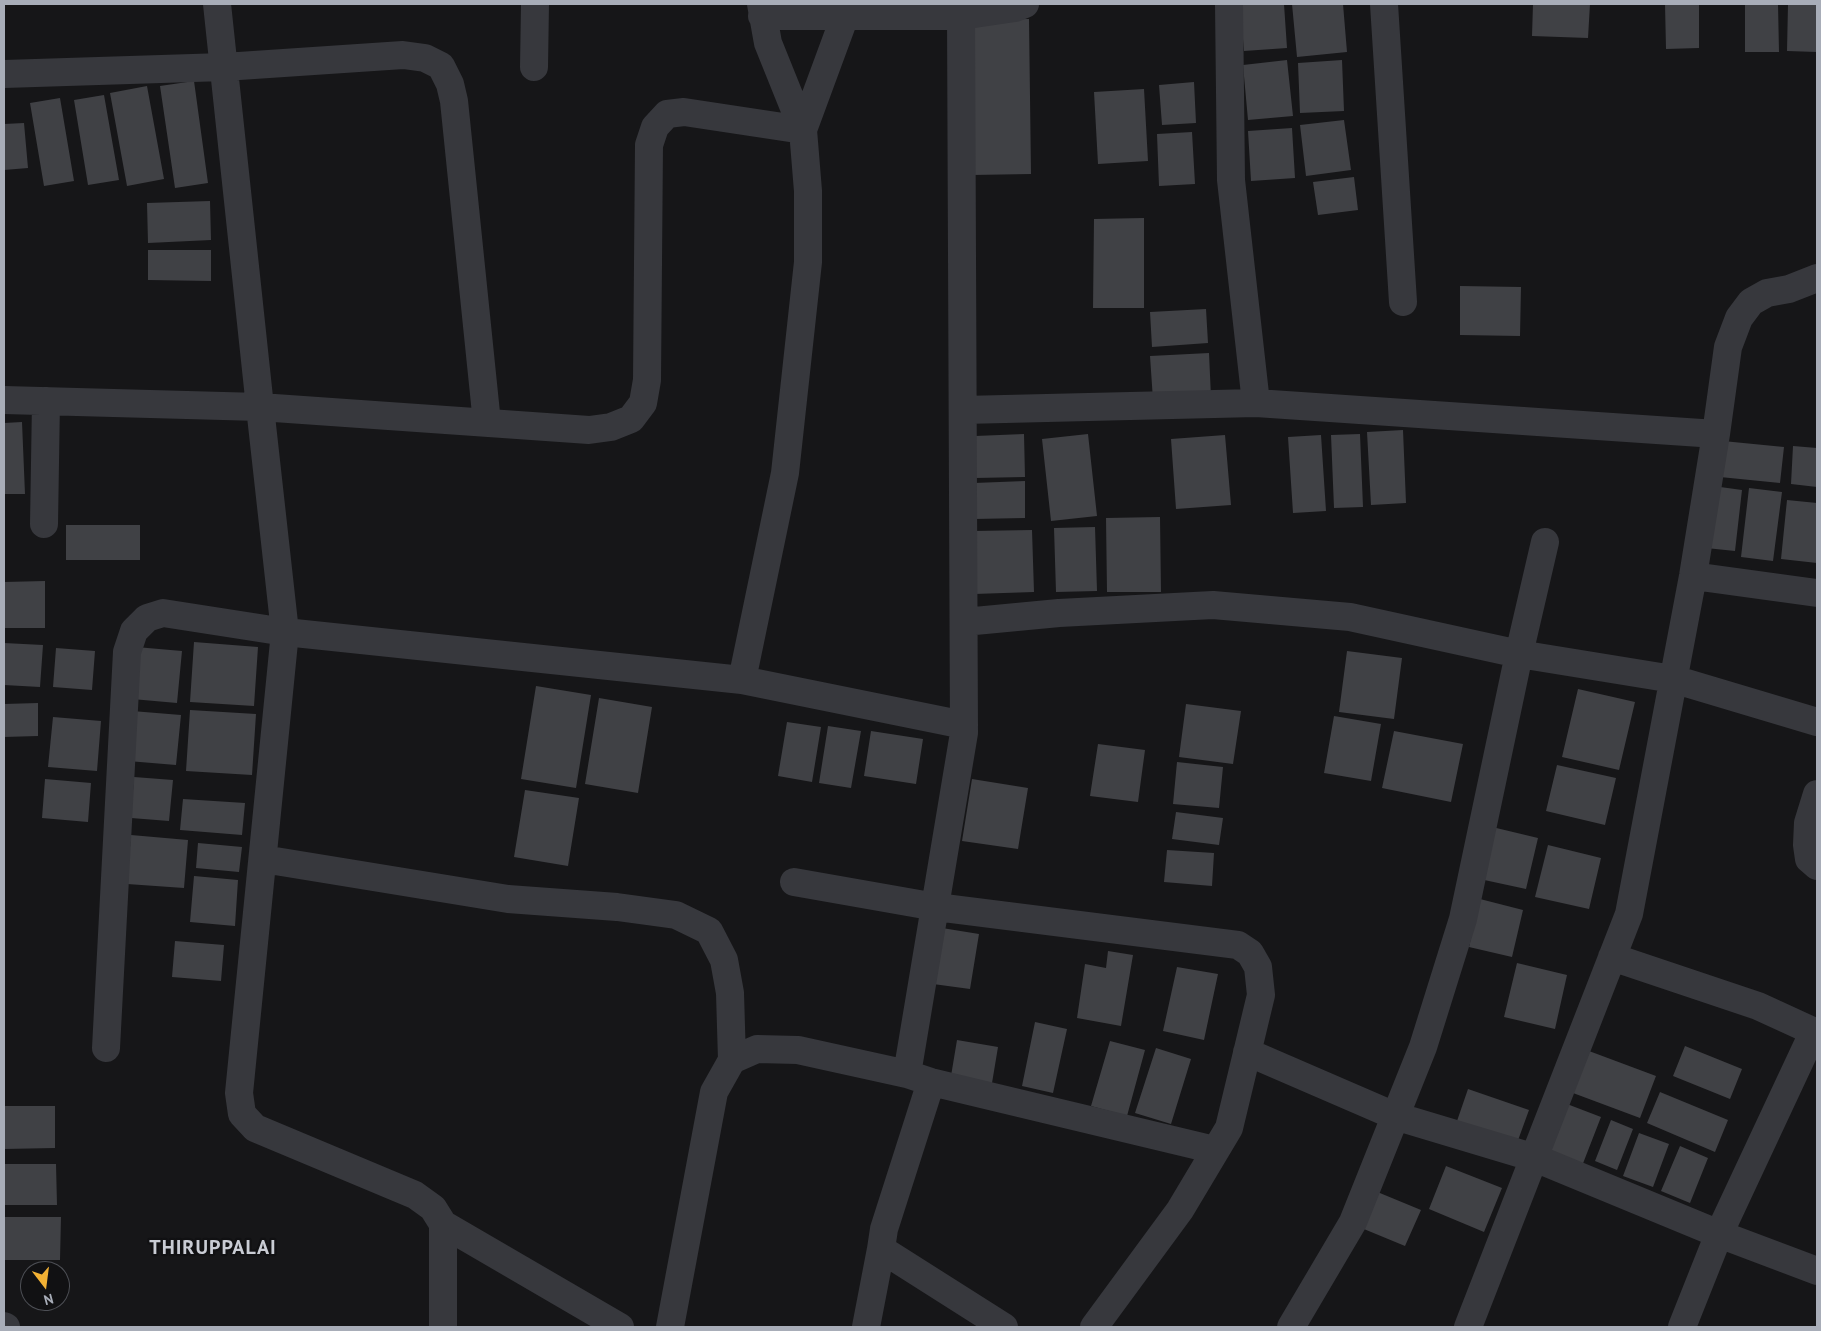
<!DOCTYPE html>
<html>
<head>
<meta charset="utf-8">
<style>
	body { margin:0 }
	#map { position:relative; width:1821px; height:1331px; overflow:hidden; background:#161618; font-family:"PT Sans",sans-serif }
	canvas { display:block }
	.frame { position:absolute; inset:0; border:5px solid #a8adb8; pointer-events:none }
	.north { position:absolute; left:20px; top:1261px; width:50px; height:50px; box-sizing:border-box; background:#111113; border:1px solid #4d4f55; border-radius:50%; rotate:165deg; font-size:14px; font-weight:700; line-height:20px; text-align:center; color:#a8adb8 }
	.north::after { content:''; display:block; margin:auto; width:18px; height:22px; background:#f2b134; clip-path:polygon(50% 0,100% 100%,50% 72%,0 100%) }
</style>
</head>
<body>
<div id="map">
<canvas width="1821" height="1331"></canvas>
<div class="frame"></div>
<div class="north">N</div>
</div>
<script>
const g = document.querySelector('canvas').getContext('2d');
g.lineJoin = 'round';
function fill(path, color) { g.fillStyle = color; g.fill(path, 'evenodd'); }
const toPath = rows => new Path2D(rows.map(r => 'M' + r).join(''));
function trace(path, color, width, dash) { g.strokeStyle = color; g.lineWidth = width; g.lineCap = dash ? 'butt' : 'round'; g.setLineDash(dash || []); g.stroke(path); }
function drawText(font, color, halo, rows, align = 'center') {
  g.font = font + ' "PT Sans",sans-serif'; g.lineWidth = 4.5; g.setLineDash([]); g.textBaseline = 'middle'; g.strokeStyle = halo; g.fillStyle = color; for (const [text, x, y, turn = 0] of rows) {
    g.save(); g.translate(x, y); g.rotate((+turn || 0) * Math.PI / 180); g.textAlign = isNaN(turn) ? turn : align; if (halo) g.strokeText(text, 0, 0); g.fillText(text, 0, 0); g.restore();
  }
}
fill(toPath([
	[1240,4,1284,4,1287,48,1244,51],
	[1292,4,1343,4,1347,52,1297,57],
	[1533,4,1590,4,1588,38,1532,36],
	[1665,4,1699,4,1699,48,1666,49],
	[1745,4,1778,4,1779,52,1745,52],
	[1788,4,1817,4,1817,52,1787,51],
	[1029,19,1031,174,972,175,969,20],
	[1287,60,1293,116,1248,120,1243,65],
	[1342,60,1344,111,1300,113,1298,63],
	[194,81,208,183,175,188,160,86],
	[1194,82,1196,123,1162,125,1159,85],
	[147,86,164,179,127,186,110,93],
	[1144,89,1148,161,1098,164,1094,92],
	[104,95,119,180,88,185,74,100],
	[60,98,74,181,44,186,30,103],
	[1344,120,1351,170,1306,176,1300,125],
	[24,123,28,168,4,170,4,124],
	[1292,128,1295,178,1251,181,1248,131],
	[1192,132,1195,184,1159,186,1157,134],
	[1354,177,1358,210,1318,215,1313,182],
	[210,201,211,240,148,243,147,203],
	[1144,218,1144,308,1093,308,1094,219],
	[148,250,211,250,211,281,148,280],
	[1460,286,1521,287,1520,336,1460,335],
	[1206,309,1208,343,1152,347,1150,312],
	[1209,353,1211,397,1153,400,1150,356],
	[22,422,25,494,4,494,4,423],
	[1403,430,1406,503,1371,505,1367,432],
	[1024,434,1025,477,975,478,975,436],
	[1088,434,1097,516,1051,521,1042,439],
	[1360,434,1363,507,1334,508,1331,435],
	[1225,435,1231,505,1176,509,1171,439],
	[1321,435,1326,511,1293,513,1288,437],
	[1723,441,1784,447,1780,483,1720,477],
	[1793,446,1817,448,1817,487,1791,484],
	[1025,481,1025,518,974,519,974,483],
	[1713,486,1742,490,1735,551,1706,548],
	[1749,488,1782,492,1773,561,1741,557],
	[1787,500,1817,503,1817,563,1781,559],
	[1160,517,1161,592,1107,592,1106,518],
	[66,525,140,525,140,560,66,560],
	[1095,527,1097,591,1056,592,1054,528],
	[1032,530,1034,592,974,594,973,531],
	[45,581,45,628,4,628,4,582],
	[194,642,258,647,254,706,190,702],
	[4,643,43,645,40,687,4,685],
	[136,647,182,651,177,703,132,699],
	[56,648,95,651,92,690,53,687],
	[1347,651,1402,658,1394,719,1339,712],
	[536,686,591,695,576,788,521,779],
	[1578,689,1635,702,1619,770,1562,757],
	[599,698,652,707,638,793,585,784],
	[38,703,38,736,4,737,4,704],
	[1186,704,1241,711,1233,764,1179,757],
	[190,710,256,714,252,775,186,771],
	[132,711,181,715,176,765,128,761],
	[1334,716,1381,724,1371,781,1324,773],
	[53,717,101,721,97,771,48,767],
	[787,722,821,727,812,782,778,776],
	[828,726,861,731,851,788,819,783],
	[871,731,923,739,916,784,864,776],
	[1394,731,1463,744,1451,802,1382,788],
	[1098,744,1145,750,1138,802,1090,796],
	[1177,762,1223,767,1219,808,1173,804],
	[1557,765,1616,778,1605,825,1546,811],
	[134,777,173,780,169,821,131,818],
	[45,779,91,783,88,822,42,818],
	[972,779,1028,788,1018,849,962,841],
	[525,790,579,798,568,866,514,857],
	[183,799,245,803,242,835,180,830],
	[1176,812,1223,818,1219,845,1172,839],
	[1488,826,1538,838,1526,889,1475,878],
	[131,835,188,840,184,888,127,884],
	[198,843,242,847,239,872,196,868],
	[1548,845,1601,858,1589,909,1535,897],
	[1167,850,1214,853,1212,886,1164,882],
	[194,876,238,880,235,926,190,922],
	[1480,899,1523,910,1512,957,1469,947],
	[942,928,979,934,970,989,933,984],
	[175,941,224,945,221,981,172,977],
	[1108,951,1133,955,1121,1026,1077,1018,1085,964,1106,968],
	[1517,963,1567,975,1555,1029,1504,1017],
	[1177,967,1218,974,1204,1040,1163,1031],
	[1035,1022,1067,1029,1053,1093,1022,1086],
	[957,1040,998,1047,991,1089,950,1082],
	[1110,1041,1145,1050,1127,1116,1091,1106],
	[1685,1046,1742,1069,1730,1099,1673,1076],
	[1156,1048,1191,1059,1171,1124,1135,1113],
	[1589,1051,1656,1076,1640,1118,1573,1093],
	[1468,1089,1529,1110,1517,1143,1457,1121],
	[1660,1092,1728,1120,1715,1152,1647,1123],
	[1567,1104,1601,1117,1582,1166,1549,1154],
	[4,1106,55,1106,55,1148,4,1149],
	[1611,1120,1633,1129,1617,1170,1595,1161],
	[1639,1133,1669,1144,1653,1187,1623,1176],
	[1680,1146,1708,1158,1690,1203,1661,1191],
	[4,1164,56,1164,57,1205,4,1205],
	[1446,1166,1502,1188,1484,1232,1429,1209],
	[1375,1191,1421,1210,1405,1246,1359,1227],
	[4,1217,61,1217,60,1260,4,1260]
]), '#404145');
trace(toPath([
	[1384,4,1403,302],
	[762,16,961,16],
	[534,67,535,4],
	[4,74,224,67,403,55,425,58,441,66,450,84,454,101,487,423],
	[4,400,260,407,217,4],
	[1256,403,1716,434,1728,347,1739,318,1751,302,1767,293,1789,289,1817,278],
	[963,410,1256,403,1231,180,1229,4],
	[44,524,46,401],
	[1693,576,1817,593],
	[964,622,1059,613,1213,605,1350,617,1519,654,1673,679,1817,722],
	[742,680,785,473,808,262,808,191,803,130,768,43,761,4],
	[1817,794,1808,823,1807,845,1809,859,1817,866],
	[263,859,508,899,617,907,676,915,709,931,724,960,730,993,732,1060],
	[794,882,936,907,1238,945,1250,953,1258,967,1261,995,1229,1128,1180,1210,1094,1327],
	[1612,957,1758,1006,1817,1033],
	[106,1048,127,652,134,631,147,618,163,613,285,632,260,407,589,430,611,427,631,419,643,403,647,380,649,145,655,127,667,114,684,112,803,130,845,16],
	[1247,1052,1395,1116,1535,1158,1719,1234,1817,1271],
	[907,1074,964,733,961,16,1015,8,1025,4],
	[931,1082,884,1229,881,1249,1004,1327],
	[443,1224,620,1327],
	[4,1326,6,1327],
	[443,1327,443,1224,433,1208,415,1195,255,1128,242,1114,239,1093,285,632,742,680,964,725],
	[670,1327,714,1092,732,1060,757,1049,798,1050,907,1074,931,1082,1215,1150],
	[866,1327,881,1249],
	[1291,1327,1353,1222,1423,1047,1463,919,1519,654,1545,542],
	[1468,1327,1629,914,1693,576,1716,434],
	[1682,1327,1719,1234,1814,1031]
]), '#37383d', 28);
g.letterSpacing = '1px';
drawText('bold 20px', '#c9ccd4', '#111113', [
	["THIRUPPALAI",213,1248]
]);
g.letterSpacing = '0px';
</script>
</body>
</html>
